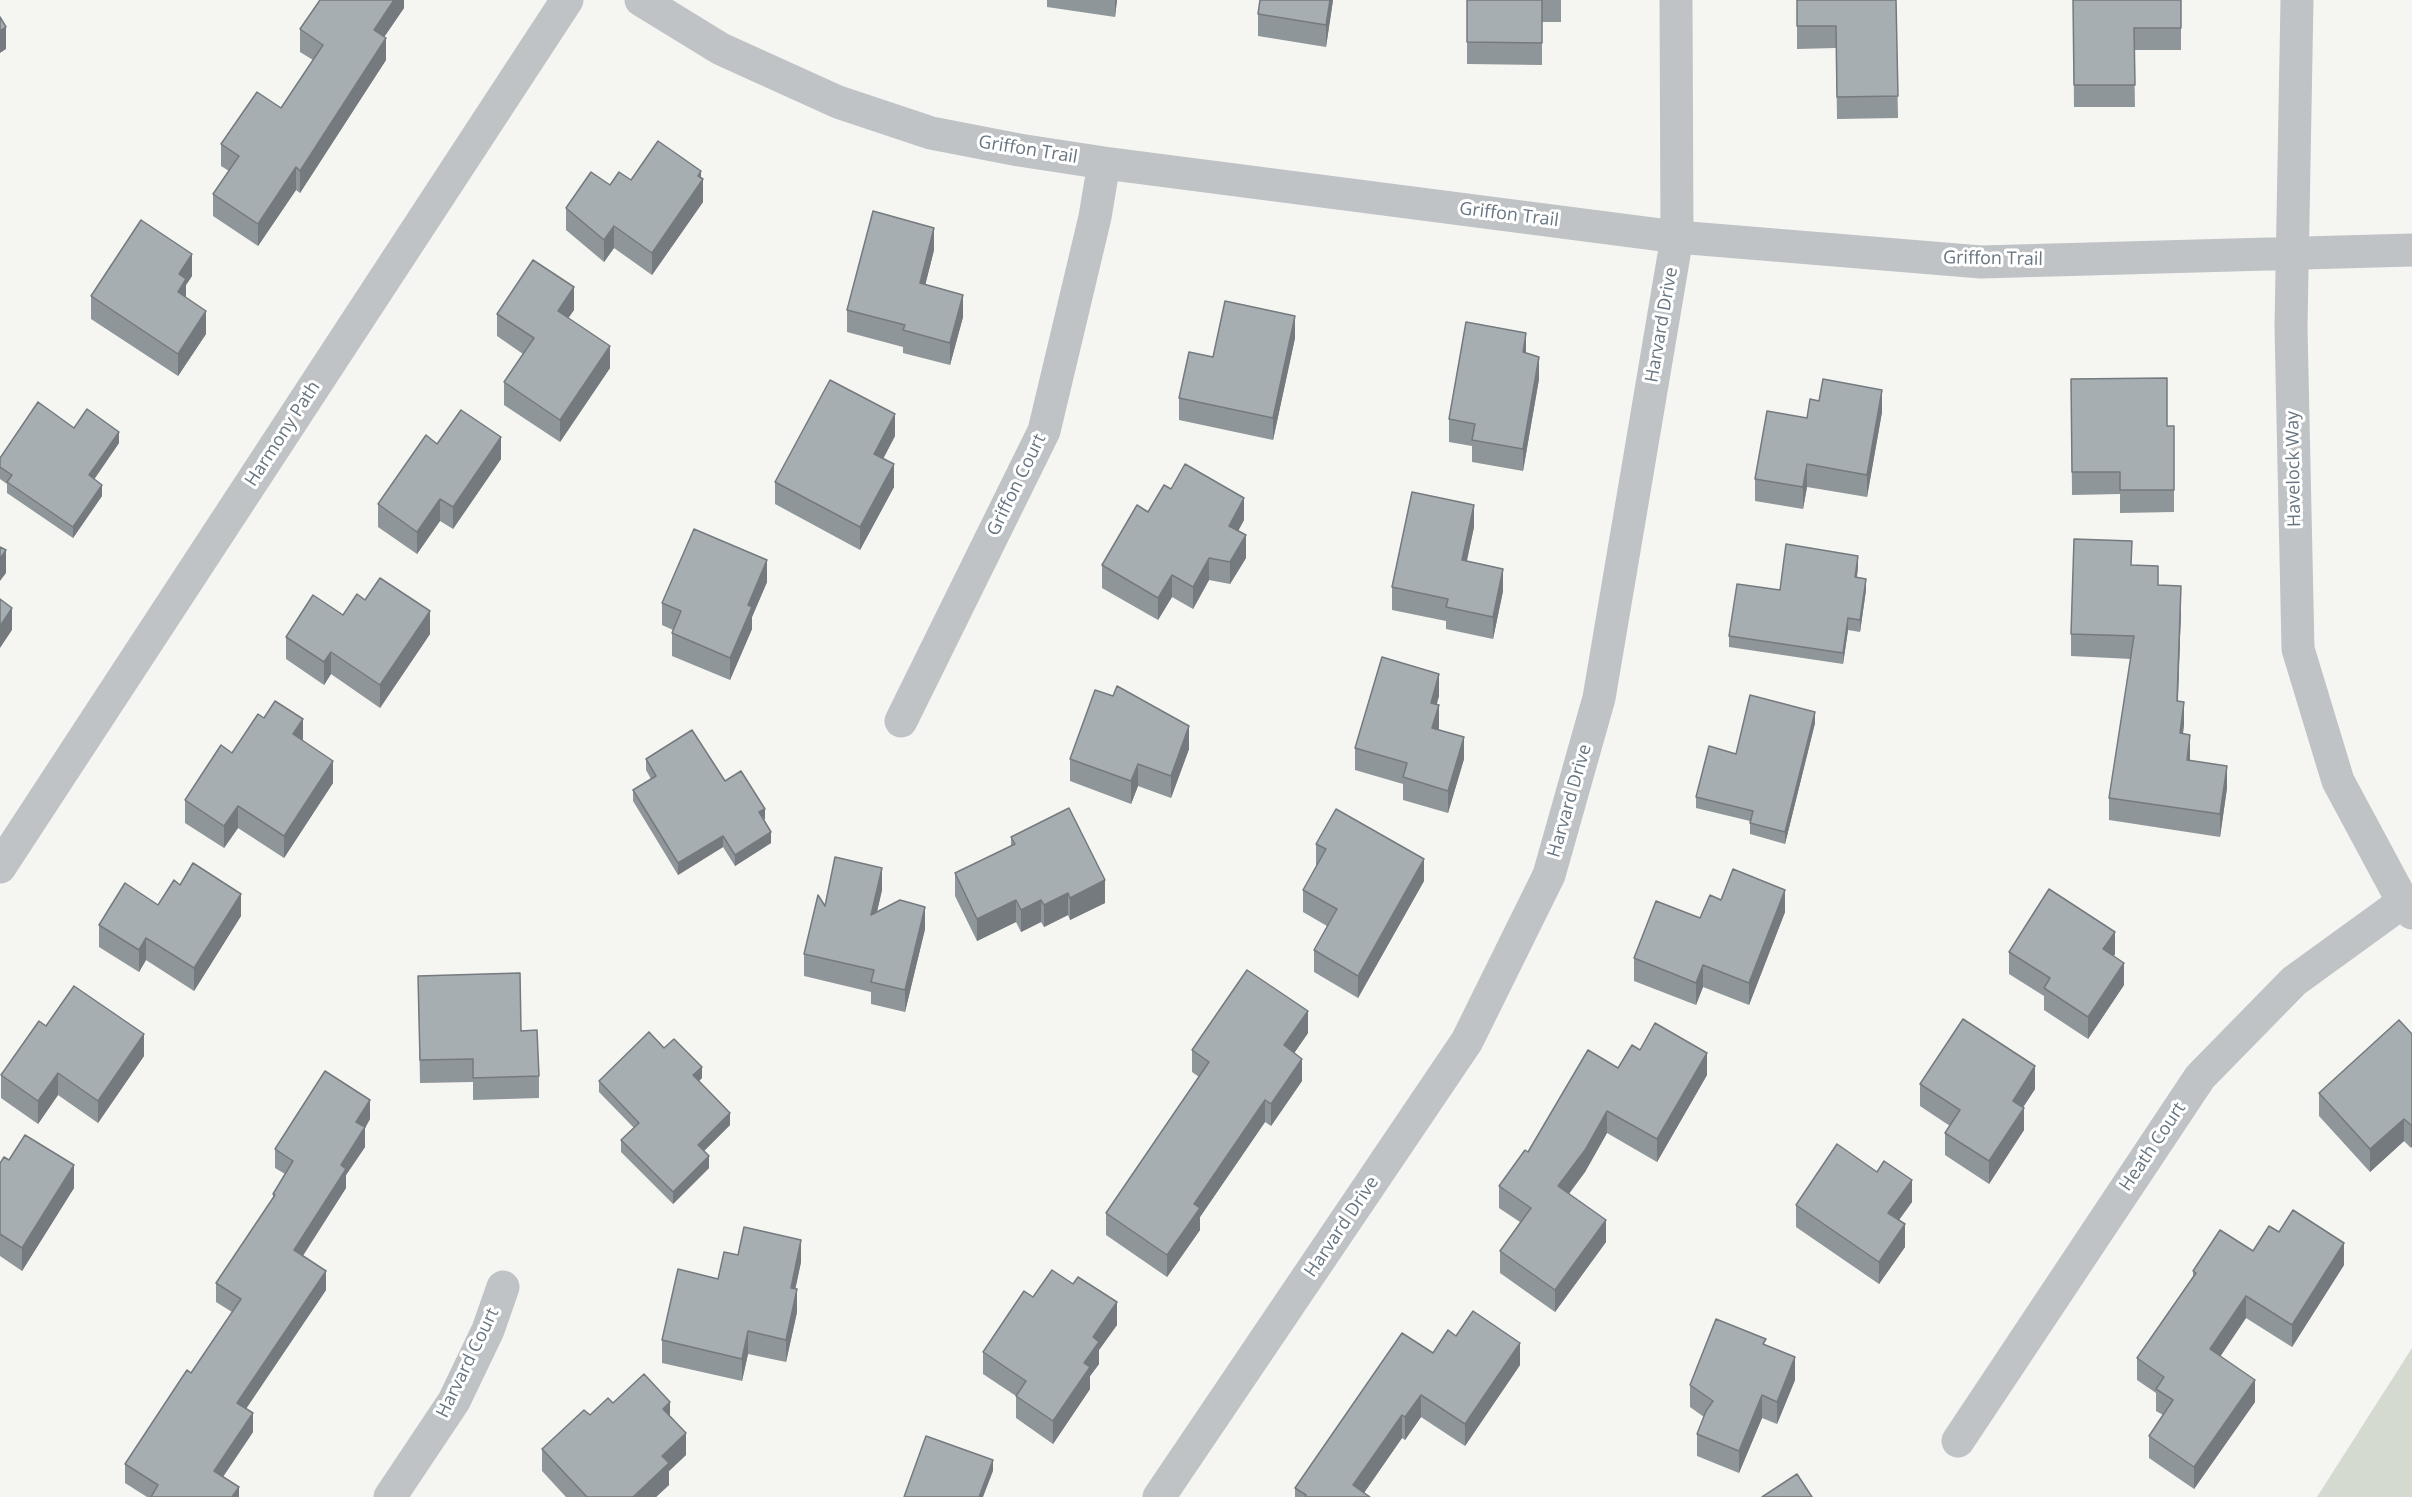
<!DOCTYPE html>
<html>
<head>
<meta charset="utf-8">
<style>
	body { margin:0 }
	canvas { display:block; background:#f5f5f2 }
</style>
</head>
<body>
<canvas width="2412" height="1497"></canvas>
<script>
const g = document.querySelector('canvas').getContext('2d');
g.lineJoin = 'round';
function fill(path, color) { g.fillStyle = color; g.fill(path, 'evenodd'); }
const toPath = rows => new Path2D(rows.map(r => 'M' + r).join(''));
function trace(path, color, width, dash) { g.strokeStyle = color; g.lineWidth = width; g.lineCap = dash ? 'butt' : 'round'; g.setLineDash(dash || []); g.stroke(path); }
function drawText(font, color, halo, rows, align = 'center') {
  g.font = font + ' "Open Sans",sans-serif'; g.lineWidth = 6; g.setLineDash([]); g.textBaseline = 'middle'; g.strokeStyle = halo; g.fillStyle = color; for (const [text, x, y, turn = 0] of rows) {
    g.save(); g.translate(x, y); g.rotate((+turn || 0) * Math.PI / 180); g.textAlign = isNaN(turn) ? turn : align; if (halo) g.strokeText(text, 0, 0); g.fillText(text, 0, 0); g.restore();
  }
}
fill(toPath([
	[2412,1348,2412,1497,2317,1497]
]), '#d5dad1');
trace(toPath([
	[641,0,721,49,838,102,931,133,1019,150,1104,163,1677,237,1981,262,2412,250],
	[2297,0,2291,327,2298,649,2338,781,2403,902,2412,913],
	[901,721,1044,431,1095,217,1104,163],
	[0,867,567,0],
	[1958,1441,2200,1077,2294,981,2403,902],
	[390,1497,454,1401,488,1330,503,1287],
	[1159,1497,1467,1041,1549,875,1599,698,1677,237,1676,0]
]), '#bfc3c6', 33);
fill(toPath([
	[404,0,404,8,384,37,386,60,300,193,296,190,258,246,213,216,213,194,229,171,221,166,221,144,281,108,313,60,300,52,300,29],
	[1047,0,1117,0,1115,17,1047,7],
	[1260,0,1333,0,1326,47,1258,36,1258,14],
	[1467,0,1561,0,1561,22,1542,22,1542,65,1467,64],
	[1797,0,1896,0,1898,118,1837,119,1836,48,1797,49],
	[2073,0,2181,0,2181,50,2134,50,2135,107,2074,107],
	[701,179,703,202,652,275,614,248,604,262,566,230,566,208,610,185,631,180],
	[934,250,925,285,963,317,950,365,903,353,903,347,847,332,847,310],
	[192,276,186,285,186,298,206,334,178,376,91,319,91,296],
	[574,310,568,318,610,368,560,442,504,405,504,382,523,354,497,336,497,314],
	[1295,338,1273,440,1179,420,1179,398,1213,357],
	[1526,353,1539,379,1523,471,1472,462,1472,446,1449,442,1449,419],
	[2071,379,2167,426,2174,426,2174,512,2120,513,2120,494,2072,495],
	[1819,401,1882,412,1867,497,1807,487,1803,509,1755,501,1755,479,1807,418],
	[74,428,119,443,94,479,102,496,73,538,7,493,7,484,0,479,0,458],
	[895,436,883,459,894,487,860,550,775,504,775,482],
	[437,444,501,459,453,529,440,521,417,554,378,527,378,504],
	[1171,489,1244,520,1238,531,1246,558,1230,584,1209,580,1193,609,1172,597,1158,620,1102,588,1102,565,1148,512],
	[1474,527,1467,561,1503,591,1493,639,1446,629,1446,621,1392,610,1392,587],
	[2132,566,2158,585,2181,608,2178,701,2184,724,2183,734,2190,757,2190,760,2227,788,2220,837,2109,820,2109,798,2131,659,2071,656,2071,634],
	[1858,567,1857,578,1866,590,1860,632,1848,630,1843,664,1729,647,1729,636,1780,590],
	[767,582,752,617,752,629,730,680,672,656,672,633,673,630,662,625,662,603],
	[365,600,430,634,380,708,331,674,324,685,286,659,286,637,343,615],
	[1439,696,1436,705,1438,730,1464,759,1448,813,1403,800,1403,784,1355,770,1355,748],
	[1815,723,1785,844,1750,834,1750,821,1696,808,1696,797],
	[303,741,333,783,284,858,238,828,224,848,185,823,185,800,232,753],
	[1189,749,1171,798,1138,786,1131,804,1070,781,1070,759],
	[646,759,725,781,764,820,771,843,735,866,723,847,678,875,633,801,633,790,651,779,646,770],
	[1011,837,1105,903,1070,920,1068,915,1044,927,1041,922,1021,932,1016,922,977,941,955,896,955,873,1011,846],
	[1316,844,1424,881,1358,998,1314,972,1314,950,1327,926,1303,912,1303,890,1316,867],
	[180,885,241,916,194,991,146,960,139,972,99,947,99,925,158,905],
	[882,890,877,912,925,929,905,1012,871,1004,871,992,804,976,804,954,825,906],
	[1721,900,1785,912,1749,1005,1703,987,1696,1005,1634,981,1634,958,1700,918],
	[2009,952,2115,954,2114,956,2124,985,2088,1039,2044,1010,2044,996,2009,974],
	[418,976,521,1031,539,1076,539,1098,473,1100,473,1082,420,1083],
	[1308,1033,1294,1053,1302,1081,1271,1126,1265,1122,1200,1217,1200,1230,1167,1277,1106,1235,1106,1213,1199,1077,1192,1072,1192,1050],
	[2412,1034,2412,1146,2411,1148,2404,1141,2370,1172,2319,1116,2319,1093],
	[664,1048,702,1078,699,1081,730,1125,704,1151,709,1168,673,1204,621,1152,621,1140,634,1128,599,1092,599,1081],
	[1640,1050,1707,1075,1657,1162,1607,1133,1585,1172,1569,1194,1606,1242,1555,1312,1500,1273,1500,1251,1520,1222,1499,1208,1499,1186,1528,1152,1618,1068],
	[144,1056,98,1123,58,1095,38,1124,1,1098,1,1075],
	[1920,1084,2035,1089,2023,1107,2024,1130,1989,1184,1945,1155,1945,1133,1950,1126,1920,1106],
	[370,1119,365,1128,365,1147,346,1175,346,1188,303,1256,326,1290,246,1409,253,1432,223,1477,239,1497,147,1497,125,1483,125,1464,191,1373,232,1312,216,1302,216,1283,273,1199,273,1194,285,1174,275,1168,275,1149],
	[9,1160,74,1188,22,1271,0,1256,0,1163],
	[1912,1202,1899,1220,1905,1247,1879,1284,1796,1227,1796,1205],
	[2279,1232,2344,1265,2292,1347,2246,1318,2220,1356,2255,1402,2194,1489,2149,1458,2149,1436,2163,1415,2156,1411,2156,1393,2137,1380,2137,1358,2193,1277,2193,1271,2253,1251],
	[738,1255,801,1262,795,1289,797,1312,786,1362,748,1354,742,1381,662,1363,662,1340,718,1279],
	[1033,1297,1117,1325,1099,1350,1099,1364,1090,1376,1090,1389,1053,1444,1016,1418,1016,1396,983,1374,983,1352],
	[1456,1336,1520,1365,1465,1446,1421,1417,1405,1440,1402,1438,1364,1493,1370,1497,1295,1497,1295,1488,1433,1353],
	[1766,1346,1795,1380,1777,1424,1762,1418,1739,1473,1697,1456,1697,1434,1704,1417,1690,1407,1690,1385],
	[613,1403,670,1416,686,1455,669,1471,669,1485,656,1497,566,1497,542,1471,542,1449,590,1415]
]), '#8f9699');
fill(toPath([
	[394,0,404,0,404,8,374,52,374,30],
	[1115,0,1117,0,1115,17],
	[1330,0,1333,0,1326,47,1326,25],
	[6,27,6,49,0,53,0,31],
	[386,38,386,60,300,193,300,171],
	[296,167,296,190,258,246,258,224],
	[701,171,701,181,703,179,703,202,652,275,652,253],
	[614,226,614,248,604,262,604,240],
	[934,228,934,250,920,306,920,283],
	[192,254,192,276,186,285,186,301,178,292,179,274],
	[574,287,574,310,558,333,558,311],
	[963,295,963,317,950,365,950,343],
	[206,311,206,334,178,376,178,354],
	[1295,316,1295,338,1273,440,1273,418],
	[1526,333,1526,355,1523,352],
	[610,346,610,368,560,442,560,420],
	[1539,357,1539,379,1523,471,1523,449],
	[1882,390,1882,412,1867,497,1867,475],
	[895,414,895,436,874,476,874,454],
	[119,432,119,443,89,487,89,475],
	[501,437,501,459,453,529,453,507],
	[894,464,894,487,860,550,860,527],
	[1807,464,1807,487,1803,509,1803,487],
	[102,485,102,496,73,538,73,527],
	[1244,498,1244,520,1229,548,1229,526],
	[440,499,440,521,417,554,417,532],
	[1474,505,1474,527,1462,582,1462,560],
	[1246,535,1246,558,1230,584,1230,562],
	[6,550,6,573,0,581,0,559],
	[1858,556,1858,567,1855,589,1855,577],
	[1209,558,1209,580,1193,609,1193,587],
	[767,560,767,582,752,617,752,629,730,680,730,658,748,605],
	[1503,569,1503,591,1493,639,1493,617],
	[1172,575,1172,597,1158,620,1158,598],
	[1866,579,1866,590,1860,632,1860,620],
	[2181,586,2181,608,2177,723,2177,701],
	[12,608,12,630,0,648,0,626],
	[430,611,430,634,380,708,380,685],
	[1848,618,1848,630,1843,664,1843,653],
	[331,652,331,674,324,685,324,662],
	[1439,674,1439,696,1431,726,1431,703],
	[2184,702,2184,724,2180,756,2180,733],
	[1439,705,1439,728,1432,750,1432,728],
	[1815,712,1815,723,1785,844,1785,832],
	[303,719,303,741,293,734],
	[1189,726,1189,749,1171,798,1171,776],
	[2190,735,2190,757,2187,782,2187,760],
	[1464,737,1464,759,1448,813,1448,791],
	[333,761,333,783,284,858,284,836],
	[1138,764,1138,786,1131,804,1131,781],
	[2227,766,2227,788,2220,837,2220,814],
	[238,806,238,828,224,848,224,826],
	[765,809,765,820,759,812],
	[771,832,771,843,735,866,735,855],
	[723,836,723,847,678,875,678,863],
	[1424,859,1424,881,1358,998,1358,976],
	[882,868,882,890,871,937,871,915],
	[1105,880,1105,903,1070,920,1070,898],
	[1785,890,1785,912,1749,1005,1749,983],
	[1068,893,1068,915,1044,927,1044,905],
	[241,894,241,916,194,991,194,968],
	[1016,900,1016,922,977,941,977,919],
	[1041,900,1041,922,1021,932,1021,910],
	[925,907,925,929,905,1012,905,990],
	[2115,932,2115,954,2103,972,2103,949],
	[146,938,146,960,139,972,139,950],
	[2124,963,2124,985,2088,1039,2088,1017],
	[1703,965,1703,987,1696,1005,1696,983],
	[1308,1011,1308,1033,1284,1068,1284,1045],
	[144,1034,144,1056,98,1123,98,1101],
	[1707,1053,1707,1075,1657,1162,1657,1139],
	[1302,1059,1302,1081,1271,1126,1271,1104],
	[2035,1066,2035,1089,2013,1123,2013,1101],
	[702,1067,702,1078,693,1086,693,1075],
	[58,1073,58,1095,38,1124,38,1101],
	[370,1100,370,1119,365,1128,365,1147,346,1175,346,1188,294,1269,294,1250,341,1165,356,1122],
	[1265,1100,1265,1122,1200,1217,1200,1230,1167,1277,1167,1255,1194,1204],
	[2024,1108,2024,1130,1989,1184,1989,1161],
	[1607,1111,1607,1133,1585,1172,1558,1208,1558,1186],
	[730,1113,730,1125,698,1157,698,1145],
	[2404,1119,2404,1141,2370,1172,2370,1149],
	[2412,1124,2412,1146,2411,1148,2411,1125],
	[709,1156,709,1168,673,1204,673,1192],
	[74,1165,74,1188,22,1271,22,1248],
	[1912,1180,1912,1202,1888,1235,1888,1213],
	[1606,1220,1606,1242,1555,1312,1555,1290],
	[1905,1224,1905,1247,1879,1284,1879,1262],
	[801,1240,801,1262,791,1310,791,1288],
	[2344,1243,2344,1265,2292,1347,2292,1325],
	[326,1271,326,1290,237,1422,237,1403],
	[797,1289,797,1312,786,1362,786,1340],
	[2246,1296,2246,1318,2210,1372,2210,1349],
	[1117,1302,1117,1325,1099,1350,1099,1364,1090,1376,1090,1389,1053,1444,1053,1421,1084,1363,1093,1337],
	[748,1331,748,1354,742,1381,742,1359],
	[1520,1343,1520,1365,1465,1446,1465,1424],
	[1795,1357,1795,1380,1777,1424,1777,1402],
	[2255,1380,2255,1402,2194,1489,2194,1467],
	[1421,1395,1421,1417,1405,1440,1405,1417],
	[1762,1395,1762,1418,1739,1473,1739,1451],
	[670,1402,670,1424,663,1409],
	[253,1413,253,1432,214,1490,214,1471],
	[1402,1415,1402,1438,1361,1497,1353,1485],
	[686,1433,686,1455,669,1471,669,1485,656,1497,633,1497,662,1456],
	[993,1460,993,1471,983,1497,979,1497],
	[239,1487,239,1497,232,1497]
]), '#747a7d');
const building = toPath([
	[320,0,394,0,374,30,386,38,300,171,296,167,258,224,213,194,239,156,221,144,257,92,281,108,323,45,300,29,320,0],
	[1260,0,1330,0,1326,25,1258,14,1260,0],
	[1467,0,1542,0,1542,43,1467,42,1467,0],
	[1797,0,1896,0,1898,96,1837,97,1836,26,1797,26,1797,0],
	[2073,0,2181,0,2181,28,2134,28,2135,85,2074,85,2073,0],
	[0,17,6,27,0,31,0,17],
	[658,141,701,171,698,176,703,179,652,253,614,226,604,240,566,208,591,172,610,185,619,172,631,180,658,141],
	[873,211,934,228,920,283,963,295,950,343,903,330,905,325,847,310,873,211],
	[141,220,192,254,179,274,186,279,178,292,206,311,178,354,91,296,141,220],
	[533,260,574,287,558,311,610,346,560,420,504,382,534,338,497,314,533,260],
	[1225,301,1295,316,1273,418,1179,398,1189,352,1213,357,1225,301],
	[1466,322,1526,333,1523,352,1539,357,1523,449,1472,440,1475,424,1449,419,1466,322],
	[2167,378,2167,426,2174,426,2174,490,2120,490,2120,472,2072,472,2071,379,2167,378],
	[1823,379,1882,390,1867,475,1807,464,1803,487,1755,479,1767,411,1807,418,1810,399,1819,401,1823,379],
	[830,380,895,414,874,454,894,464,860,527,775,482,830,380],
	[38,402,74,428,87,409,119,432,89,475,102,485,73,527,7,482,12,475,0,467,0,458,38,402],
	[461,410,501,437,453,507,440,499,417,532,378,504,426,435,437,444,461,410],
	[1185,464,1244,498,1229,526,1246,535,1230,562,1209,558,1193,587,1172,575,1158,598,1102,565,1137,505,1148,512,1164,485,1171,489,1185,464],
	[1412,492,1474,505,1462,560,1503,569,1493,617,1446,607,1448,599,1392,587,1412,492],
	[694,529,767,560,748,605,752,607,730,658,672,633,681,611,662,603,694,529],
	[2074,539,2132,541,2131,565,2158,566,2158,585,2181,586,2177,701,2184,702,2180,733,2190,735,2187,760,2227,766,2220,814,2109,798,2134,636,2071,634,2074,539],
	[1786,544,1858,556,1855,577,1866,579,1860,620,1848,618,1843,653,1729,636,1737,584,1780,590,1786,544],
	[0,547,6,550,0,559,0,547],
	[380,578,430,611,380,685,331,652,324,662,286,637,313,595,343,615,357,594,365,600,380,578],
	[0,599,12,608,0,626,0,599],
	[1382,657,1439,674,1431,703,1439,705,1432,728,1464,737,1448,791,1403,777,1407,763,1355,748,1382,657],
	[1117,686,1189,726,1171,776,1138,764,1131,781,1070,759,1095,690,1113,696,1117,686],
	[1750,695,1815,712,1785,832,1750,823,1753,811,1696,797,1709,746,1736,754,1750,695],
	[275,701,303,719,293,734,333,761,284,836,238,806,224,826,185,800,221,745,232,753,258,714,264,718,275,701],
	[692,730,725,781,741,771,765,809,759,812,771,832,735,855,723,836,678,863,633,790,656,776,646,759,692,730],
	[1069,808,1105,880,1070,898,1068,893,1044,905,1041,900,1021,910,1016,900,977,919,955,873,1015,844,1011,837,1069,808],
	[1336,809,1424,859,1358,976,1314,950,1337,909,1303,890,1326,849,1316,844,1336,809],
	[835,857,882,868,871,915,900,900,925,907,905,990,871,982,874,970,804,954,818,895,825,906,835,857],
	[193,863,241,894,194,968,146,938,139,950,99,925,125,883,158,905,174,880,180,885,193,863],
	[1733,869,1785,890,1749,983,1703,965,1696,983,1634,958,1656,901,1700,918,1710,895,1721,900,1733,869],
	[2049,889,2115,932,2103,949,2124,963,2088,1017,2044,988,2050,978,2009,952,2049,889],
	[1247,970,1308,1011,1284,1045,1302,1059,1271,1104,1265,1100,1194,1204,1200,1208,1167,1255,1106,1213,1209,1062,1192,1050,1247,970],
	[520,973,521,1031,537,1030,539,1076,473,1078,473,1059,420,1060,418,976,520,973],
	[74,986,144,1034,98,1101,58,1073,38,1101,1,1075,39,1021,46,1026,74,986],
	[1963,1019,2035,1066,2013,1101,2024,1108,1989,1161,1945,1133,1960,1110,1920,1084,1963,1019],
	[2399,1020,2412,1034,2412,1124,2411,1125,2404,1119,2370,1149,2319,1093,2399,1020],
	[1655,1023,1707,1053,1657,1139,1607,1111,1585,1150,1558,1186,1606,1220,1555,1290,1500,1251,1531,1208,1499,1186,1525,1150,1528,1152,1588,1050,1618,1068,1632,1045,1640,1050,1655,1023],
	[649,1032,664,1048,674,1039,702,1067,693,1075,730,1113,698,1145,709,1156,673,1192,621,1140,639,1123,599,1081,649,1032],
	[325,1071,370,1100,356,1122,365,1127,341,1165,346,1169,294,1250,326,1271,237,1403,253,1413,214,1471,239,1487,232,1497,151,1497,158,1485,125,1464,187,1370,191,1373,241,1299,216,1283,275,1195,273,1194,293,1161,275,1149,325,1071],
	[25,1135,74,1165,22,1248,0,1234,0,1163,4,1157,9,1160,25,1135],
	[1837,1144,1877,1172,1884,1161,1912,1180,1888,1213,1905,1224,1879,1262,1796,1205,1837,1144],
	[2293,1210,2344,1243,2292,1325,2246,1296,2210,1349,2255,1380,2194,1467,2149,1436,2173,1400,2156,1389,2164,1377,2137,1358,2196,1273,2193,1271,2220,1230,2253,1251,2269,1226,2279,1232,2293,1210],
	[744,1227,801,1240,791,1288,797,1289,786,1340,748,1331,742,1359,662,1340,678,1269,718,1279,724,1252,738,1255,744,1227],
	[1052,1270,1073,1284,1078,1277,1117,1302,1093,1337,1099,1342,1084,1363,1090,1367,1053,1421,1016,1396,1026,1381,983,1352,1024,1291,1033,1297,1052,1270],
	[1473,1311,1520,1343,1465,1424,1421,1395,1405,1417,1402,1415,1353,1485,1370,1497,1305,1497,1306,1495,1295,1488,1402,1333,1433,1353,1448,1330,1456,1336,1473,1311],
	[1716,1319,1766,1339,1763,1344,1795,1357,1777,1402,1762,1395,1739,1451,1697,1434,1706,1411,1713,1401,1690,1385,1716,1319],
	[644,1374,670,1402,663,1409,686,1433,662,1456,669,1463,633,1497,587,1497,542,1449,584,1410,590,1415,608,1398,613,1403,644,1374],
	[926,1436,993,1460,979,1497,904,1497,926,1436],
	[1797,1474,1812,1497,1762,1497,1797,1474]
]);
fill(building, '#a6aeb2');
trace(building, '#747a7d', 1.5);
drawText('18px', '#667581', '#fff', [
	["Griffon Trail",1028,150,9],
	["Griffon Trail",1509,215,7],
	["Griffon Trail",1993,259,1],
	["Harvard Drive",1662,325,-80],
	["Harmony Path",283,434,-57],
	["Havelock Way",2294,469,-91],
	["Griffon Court",1017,485,-64],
	["Harvard Drive",1570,801,-74],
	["Heath Court",2153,1147,-56],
	["Harvard Drive",1342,1227,-56],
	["Harvard Court",468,1363,-64]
]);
</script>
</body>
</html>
